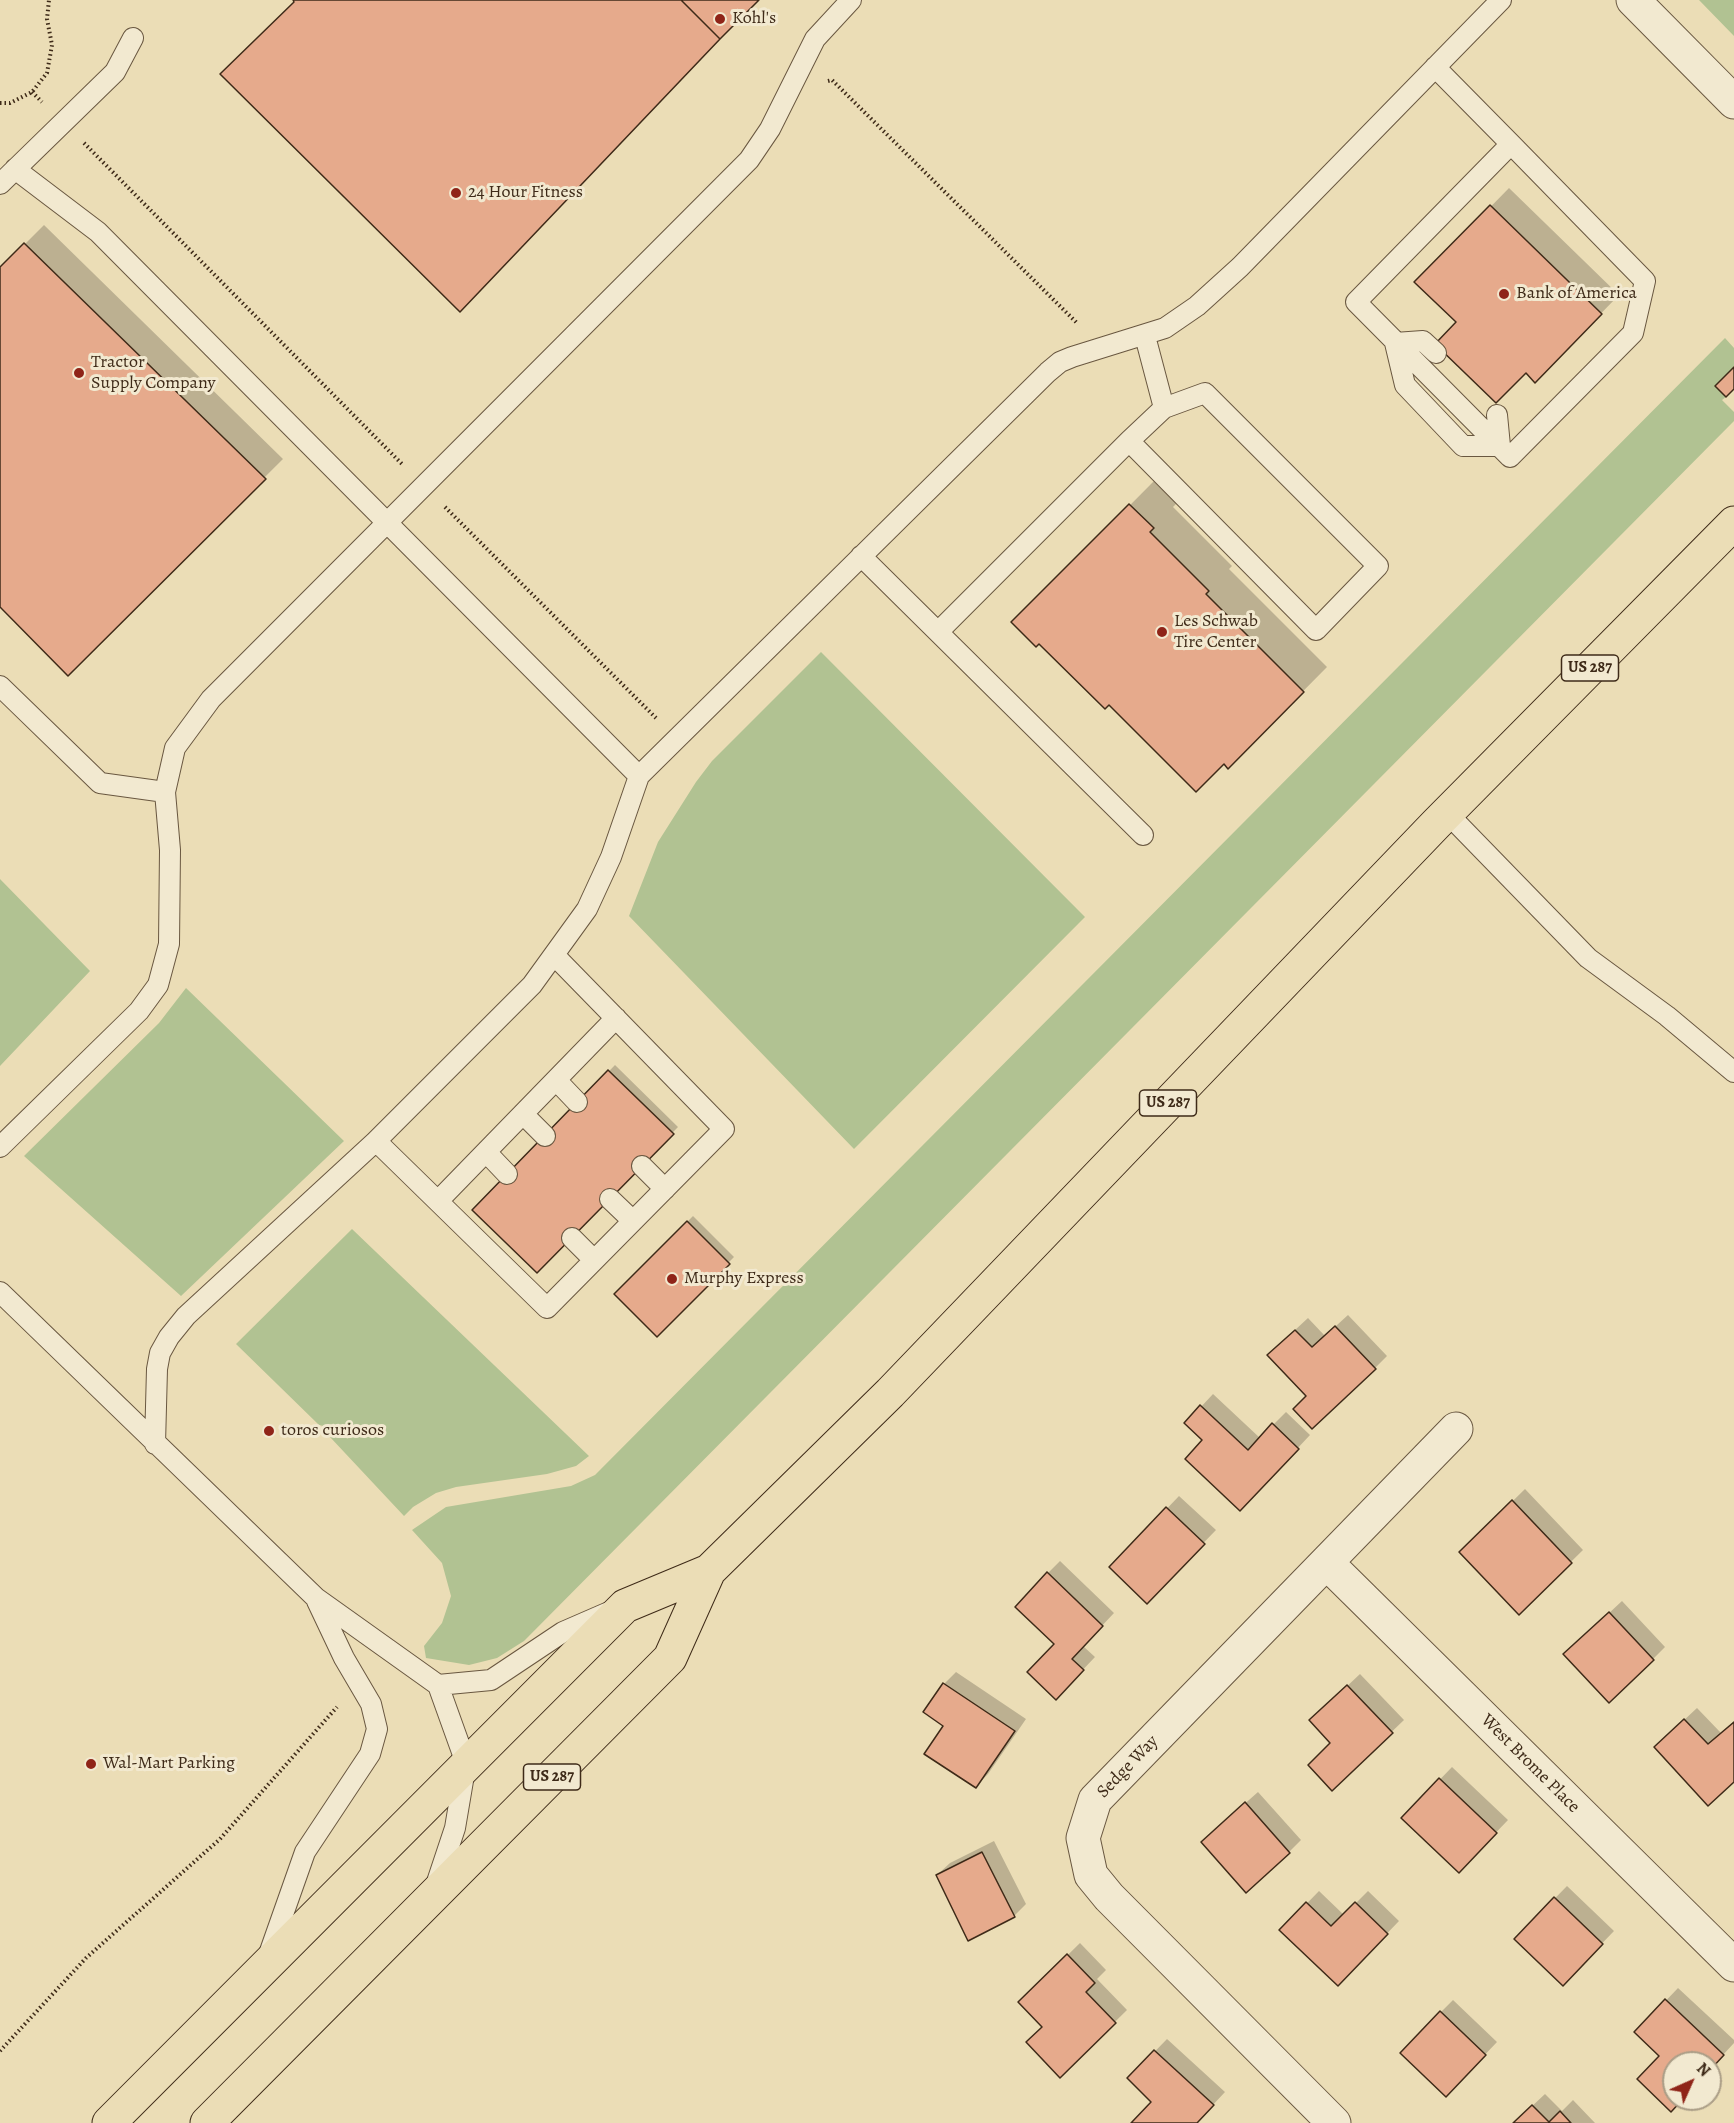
<!DOCTYPE html>
<html>
<head>
<meta charset="utf-8">
<style>
	body { margin:0 }
	#map { position:relative; width:1734px; height:2123px; overflow:hidden; background:#ebddb6; font-family:Alegreya,serif }
	canvas { display:block }
	.north { position:absolute; left:1662px; top:2051px; width:60px; height:60px; box-sizing:border-box; background:#f2e9d0; border:2px solid #aa9d86; border-radius:50%; rotate:45deg; font-size:16px; font-weight:700; line-height:24px; text-align:center; color:#3e2a18 }
	.north::after { content:''; display:block; margin:auto; width:21px; height:27px; background:#8f2418; clip-path:polygon(50% 0,100% 100%,50% 72%,0 100%) }
</style>
</head>
<body>
<div id="map">
<canvas width="1734" height="2123"></canvas>
<div class="north">N</div>
</div>
<script>
const g = document.querySelector('canvas').getContext('2d');
g.lineJoin = 'round';
function fill(path, color) { g.fillStyle = color; g.fill(path, 'evenodd'); }
const toPath = rows => new Path2D(rows.map(r => 'M' + r).join(''));
function trace(path, color, width, dash) { g.strokeStyle = color; g.lineWidth = width; g.lineCap = dash ? 'butt' : 'round'; g.setLineDash(dash || []); g.stroke(path); }
function drawText(font, color, halo, rows, align = 'center') {
  g.font = font + ' Alegreya,serif'; g.lineWidth = 6; g.setLineDash([]); g.textBaseline = 'middle'; g.strokeStyle = halo; g.fillStyle = color; for (const [text, x, y, turn = 0] of rows) {
    g.save(); g.translate(x, y); g.rotate((+turn || 0) * Math.PI / 180); g.textAlign = isNaN(turn) ? turn : align; if (halo) g.strokeText(text, 0, 0); g.fillText(text, 0, 0); g.restore();
  }
}
fill(toPath([
	[1699,0,1734,0,1734,36],
	[1725,338,1734,348,1734,367,1715,386,1726,397,1722,400,1734,412,1734,421,524,1641,497,1658,469,1665,426,1658,424,1646,442,1623,451,1596,442,1563,412,1530,446,1507,571,1486,595,1475],
	[821,652,1085,917,854,1149,629,916,658,842,696,782,712,761],
	[0,879,90,971,0,1066],
	[186,988,344,1141,181,1296,24,1156,159,1023],
	[352,1229,589,1456,576,1466,547,1474,456,1487,436,1493,413,1507,404,1516,330,1437,327,1427,319,1425,236,1344]
]), '#b1c292');
fill(toPath([
	[1509,188,1619,295,1535,381,1458,322,1417,282],
	[44,225,283,459,68,673,0,605,0,269],
	[1154,481,1177,503,1173,507,1232,566,1229,569,1327,667,1228,767,1109,702,1014,622],
	[615,1065,678,1127,537,1271,474,1210],
	[693,1216,734,1257,657,1335,616,1294],
	[1348,1315,1387,1356,1375,1368,1308,1396,1281,1343,1308,1318,1325,1336],
	[1213,1394,1260,1438,1286,1412,1310,1435,1252,1497,1186,1423],
	[1525,1489,1583,1550,1519,1613,1461,1552],
	[1179,1496,1216,1530,1147,1601,1111,1567],
	[1060,1561,1114,1613,1083,1646,1095,1657,1056,1698,1056,1644,1048,1573],
	[1622,1601,1665,1647,1653,1659,1578,1642],
	[956,1672,1026,1719,988,1774,976,1786,945,1725,944,1684],
	[1360,1674,1404,1720,1332,1789,1332,1742,1311,1720],
	[1697,1708,1721,1733,1734,1721,1734,1780,1668,1735],
	[1452,1767,1508,1820,1459,1871,1403,1818],
	[1258,1792,1301,1840,1289,1852,1215,1830],
	[994,1841,1026,1904,1014,1916,937,1875,950,1863],
	[1567,1886,1614,1931,1563,1984,1516,1938],
	[1319,1891,1344,1915,1368,1891,1399,1921,1350,1972,1281,1930],
	[1080,1943,1106,1970,1097,1979,1127,2010,1060,2076,1044,2027,1020,2002],
	[1678,1988,1734,2040,1734,2043,1710,2069,1710,2063,1674,2063,1674,2099,1681,2099,1671,2109,1661,2056,1636,2032],
	[1453,2000,1497,2042,1458,2083,1441,2012],
	[1167,2039,1225,2092,1196,2123,1133,2123,1153,2102,1129,2078],
	[1545,2094,1562,2111,1573,2100,1595,2123,1514,2123]
]), '#0003');
const building = toPath([
	[293,0,681,0,720,39,460,312,220,74,294,2,293,0],
	[681,0,759,0,720,39,681,0],
	[1490,205,1602,314,1535,383,1526,373,1496,403,1435,344,1456,322,1414,282,1490,205],
	[24,243,266,479,68,676,0,607,0,267,24,243],
	[1734,367,1734,389,1726,397,1715,386,1734,367],
	[1129,504,1154,528,1150,532,1209,591,1206,594,1304,692,1228,769,1224,764,1196,792,1109,705,1105,709,1039,644,1036,647,1011,622,1129,504],
	[608,1070,674,1134,537,1273,472,1210,608,1070],
	[687,1221,730,1264,657,1337,614,1294,687,1221],
	[1335,1326,1376,1369,1312,1429,1293,1409,1306,1396,1267,1355,1295,1330,1312,1347,1335,1326],
	[1200,1405,1248,1450,1272,1423,1299,1449,1240,1511,1185,1459,1202,1440,1184,1423,1200,1405],
	[1512,1500,1572,1563,1519,1615,1459,1552,1512,1500],
	[1166,1507,1205,1544,1147,1604,1109,1567,1166,1507],
	[1047,1572,1103,1626,1072,1659,1084,1670,1056,1700,1027,1672,1054,1644,1015,1607,1047,1572],
	[1609,1612,1654,1660,1609,1703,1563,1654,1609,1612],
	[943,1683,1015,1731,976,1788,924,1754,943,1726,923,1712,943,1683],
	[1347,1685,1393,1733,1332,1791,1308,1765,1330,1743,1309,1720,1347,1685],
	[1684,1719,1708,1744,1734,1722,1734,1782,1708,1806,1654,1747,1684,1719],
	[1439,1778,1497,1833,1459,1873,1401,1818,1439,1778],
	[1245,1802,1290,1853,1246,1893,1201,1842,1245,1802],
	[982,1852,1015,1917,968,1941,936,1875,982,1852],
	[1554,1897,1603,1944,1563,1986,1514,1939,1554,1897],
	[1306,1902,1331,1926,1355,1902,1388,1934,1338,1986,1279,1930,1306,1902],
	[1067,1954,1095,1983,1086,1992,1116,2023,1060,2078,1026,2042,1042,2027,1018,2002,1067,1954],
	[1665,1999,1724,2055,1710,2070,1710,2063,1674,2063,1674,2099,1683,2099,1671,2112,1637,2079,1659,2056,1634,2032,1665,1999],
	[1440,2011,1486,2055,1446,2097,1400,2053,1440,2011],
	[1154,2050,1214,2105,1197,2123,1131,2123,1151,2102,1127,2078,1154,2050],
	[1532,2105,1549,2122,1560,2111,1571,2123,1513,2123,1532,2105]
]);
fill(building, '#e6aa8c');
trace(building, '#3e2a18', 1.5);
const service = toPath([
	[1435,67,1511,144,1645,281,1633,333,1510,457,1356,302,1511,144],
	[15,169,98,232,639,776,1048,372,1060,362,1072,357,1165,328,1197,306,1240,267,1501,0],
	[0,184,115,72,133,38],
	[1145,336,1164,408,1129,441,1316,630,1378,566,1205,393,1164,408],
	[1395,343,1405,385,1463,446,1500,446],
	[1395,343,1423,341,1436,353],
	[1497,415,1500,446],
	[861,556,1143,835],
	[938,632,1129,441],
	[0,686,100,783,165,792],
	[1447,813,1588,958,1667,1016,1734,1072],
	[556,1080,577,1102],
	[523,1114,545,1136],
	[376,1141,547,1308,724,1129,555,956],
	[0,1147,139,1011,158,985,169,944,170,850,165,792,175,748,211,699,749,160,770,129,815,39,851,0],
	[486,1152,507,1174],
	[642,1166,665,1189],
	[610,1199,633,1221],
	[438,1201,616,1018],
	[572,1238,594,1260],
	[0,1292,316,1598,438,1685,466,1763,455,1828,435,1888],
	[155,1444,157,1369,160,1353,169,1337,186,1316,376,1141,532,985,587,909,611,857,639,776],
	[438,1685,491,1680,563,1632,609,1612],
	[269,1954,305,1852,370,1754,377,1729,371,1704,344,1658,317,1601]
]);
const minor = toPath([
	[1633,0,1734,102],
	[1327,1563,1734,1965],
	[1334,2123,1109,1897,1091,1875,1083,1838,1095,1800,1456,1429]
]);
const primary = toPath([
	[109,2123,625,1606,709,1571],
	[207,2123,670,1658,709,1571,890,1393,1436,824,1734,523]
]);
trace(service, '#695740', 22);
trace(minor, '#695740', 35);
trace(primary, '#3e2a18', 35);
trace(toPath([
	[828,81,832,80,1077,323],
	[32,92,42,102],
	[0,103,10,103,32,92,47,73,52,45,47,19,49,0],
	[84,143,402,464],
	[445,507,656,718],
	[0,2051,86,1958,220,1839,337,1707]
]), '#3e2a18', 4, [1.5, 3]);
trace(service, '#f2e9d0', 20);
trace(minor, '#f2e9d0', 33);
trace(primary, '#ebddb6', 33);
for (const [x, y, r, color] of [
	[720,19,6,"#8f2418"],
	[456,193,6,"#8f2418"],
	[1504,294,6,"#8f2418"],
	[79,373,6,"#8f2418"],
	[1162,632,6,"#8f2418"],
	[672,1279,6,"#8f2418"],
	[269,1431,6,"#8f2418"],
	[91,1764,6,"#8f2418"]
]) { const dot = new Path2D(); dot.arc(x, y, r, 0, 2 * Math.PI); g.fillStyle = color; g.fill(dot); trace(dot, '#f2e9d0', 2); }
for (const [x, y, w] of [
	[1590,668,57],
	[1168,1103,57],
	[552,1777,57]
]) { const box = new Path2D(); box.roundRect(x - w / 2, y - 13, w, 26, 4.5); g.fillStyle = '#f2e9d0'; g.fill(box); trace(box, '#3e2a18', 1.5); }
drawText('bold 16px', '#3e2a18', null, [
	["US 287",1590,668],
	["US 287",1168,1103],
	["US 287",552,1777]
]);
drawText('18px', '#3e2a18', '#f2e9d0', [
	["Kohl's",732,19],
	["24 Hour Fitness",468,193],
	["Bank of America",1516,294],
	["Tractor",91,363],
	["Supply Company",91,384],
	["Les Schwab",1174,622],
	["Tire Center",1174,643],
	["Murphy Express",684,1279],
	["toros curiosos",281,1431],
	["Wal-Mart Parking",103,1764]
], 'left');
drawText('18px', '#3e2a18', '#f2e9d0', [
	["West Brome Place",1530,1764,45],
	["Sedge Way",1128,1767,-46]
]);
</script>
</body>
</html>
